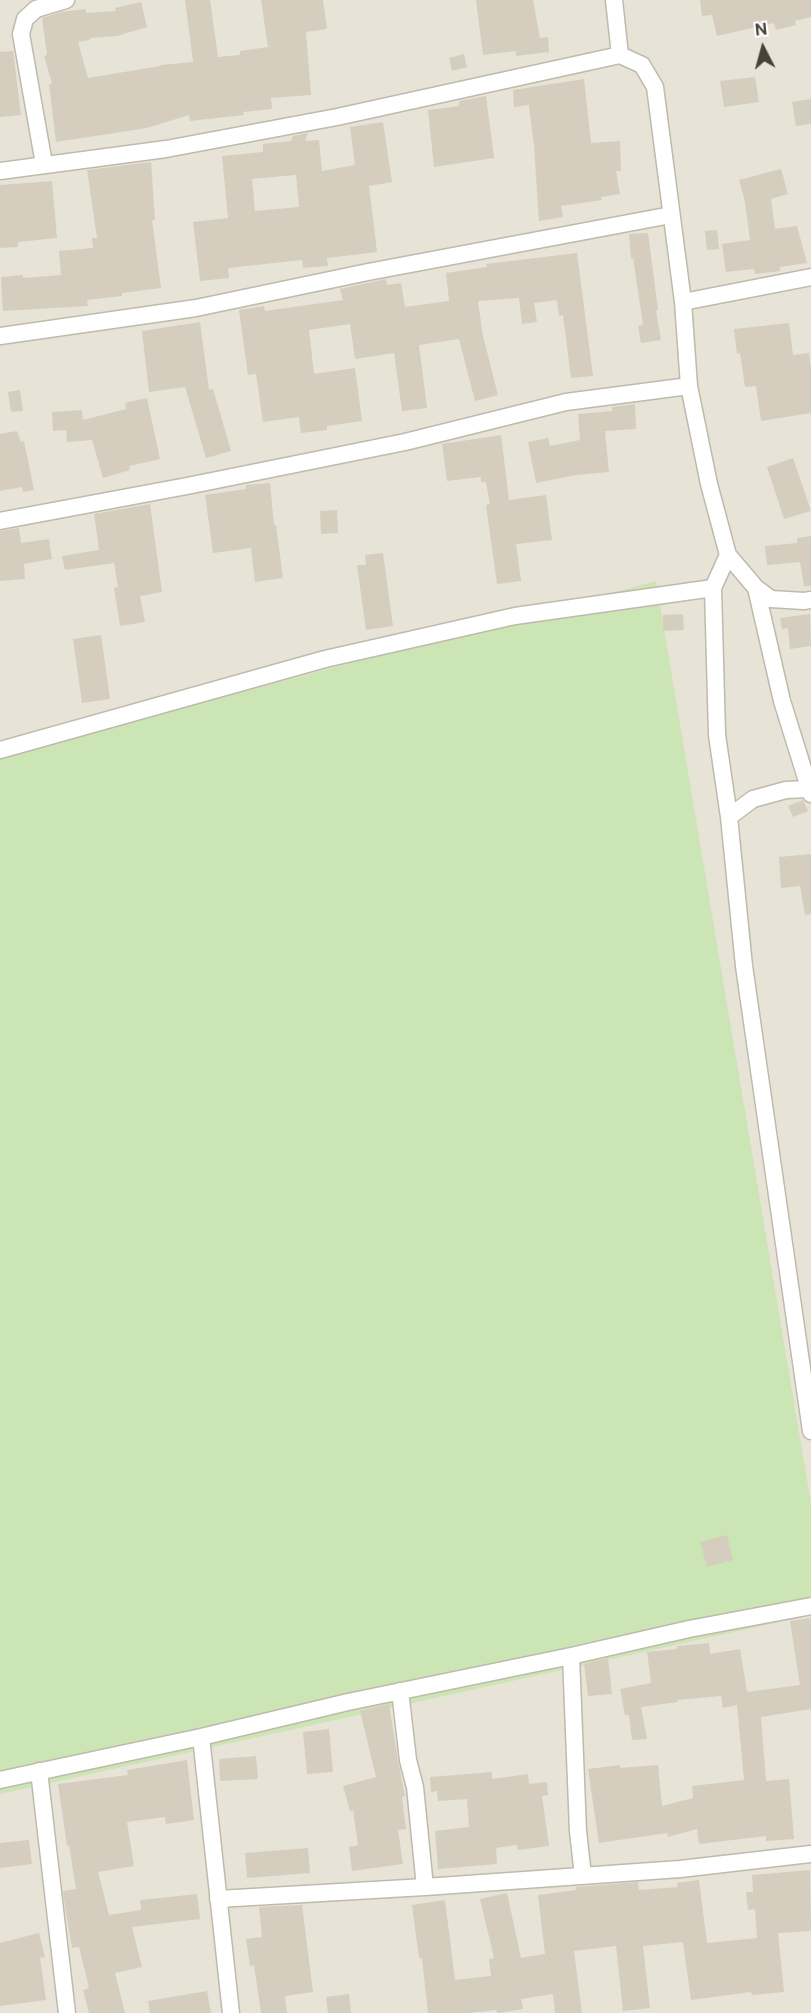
<!DOCTYPE html>
<html>
<head>
<meta charset="utf-8">
<style>
	body { margin:0 }
	#map { position:relative; width:811px; height:2013px; overflow:hidden; background:#f4f1e9; font-family:"Public Sans",sans-serif }
	canvas { display:block }
	.north { position:absolute; left:733px; top:18px; width:60px; height:60px; -webkit-text-stroke:4px #fff; paint-order:stroke; rotate:354deg; font-size:16px; font-weight:700; line-height:24px; text-align:center; color:#474238 }
	.north::after { content:''; display:block; margin:auto; width:21px; height:27px; background:#474238; clip-path:polygon(50% 0,100% 100%,50% 72%,0 100%) }
</style>
</head>
<body>
<div id="map">
<canvas width="811" height="2013"></canvas>
<div class="north">N</div>
</div>
<script>
const g = document.querySelector('canvas').getContext('2d');
g.lineJoin = 'round';
function fill(path, color) { g.fillStyle = color; g.fill(path, 'evenodd'); }
const toPath = rows => new Path2D(rows.map(r => 'M' + r).join(''));
function trace(path, color, width, dash) { g.strokeStyle = color; g.lineWidth = width; g.lineCap = dash ? 'butt' : 'round'; g.setLineDash(dash || []); g.stroke(path); }
fill(toPath([
	[0,0,811,0,811,2013,0,2013]
]), '#e7e3d7');
fill(toPath([
	[656,581,811,1504,811,1615,0,1794,0,757]
]), '#cce5b4');
fill(toPath([
	[185,0,210,0,218,57,240,55,240,51,268,47,261,0,323,0,327,29,306,32,311,95,271,98,272,109,243,112,244,115,190,121,189,115,147,128,56,142,49,84,52,84,44,56,47,55,42,18,61,12,86,9,86,13,116,11,115,8,141,2,147,27,117,36,90,38,90,40,78,42,88,78,160,66,160,65,193,62],
	[476,0,533,0,540,38,548,37,549,52,516,56,516,51,483,55],
	[700,0,811,0,811,17,795,21,796,25,776,30,774,23,717,36,712,15,702,16],
	[13,51,21,115,0,117,0,52],
	[464,54,467,67,452,71,449,58],
	[755,77,759,102,724,107,720,81],
	[584,79,591,143,620,141,621,171,616,171,620,194,601,197,602,200,561,206,563,217,539,221,534,146,529,105,514,107,513,90],
	[486,96,494,158,434,167,428,110,459,106,459,101],
	[811,99,811,124,796,126,792,102],
	[383,122,392,182,369,186,377,252,327,258,328,266,303,268,302,260,228,268,229,278,200,281,193,222,228,218,222,156,263,152,263,144,291,141,293,136,308,133,305,141,319,140,322,171,355,165,350,127],
	[296,175,299,207,255,211,252,179],
	[151,162,155,220,152,220,161,288,122,293,122,296,87,300,88,306,3,311,1,277,23,275,23,278,61,275,59,251,93,248,92,238,97,238,87,170],
	[781,169,788,194,771,199,775,229,797,226,807,263,780,267,780,271,755,274,754,269,726,272,722,244,750,240,745,202,739,180],
	[52,181,57,238,18,242,18,247,0,248,0,185],
	[717,230,719,249,707,250,705,231],
	[648,233,658,310,656,311,661,340,641,343,638,326,643,325,633,258,631,259,629,234],
	[577,253,593,376,571,378,563,315,559,316,557,300,534,303,537,322,522,324,519,298,478,301,483,336,498,395,475,401,459,339,419,345,427,408,402,411,394,353,355,359,350,324,309,330,314,374,355,368,362,421,327,426,327,430,301,433,299,417,263,422,256,374,248,375,239,310,264,306,265,311,343,300,340,289,386,279,387,285,401,283,405,307,449,301,446,273,487,267,486,264],
	[200,322,209,390,213,389,231,451,206,458,185,387,149,392,142,331],
	[789,323,793,355,809,353,811,368,811,413,761,421,756,386,745,387,740,353,737,354,734,329],
	[20,390,23,411,11,412,8,392],
	[147,398,160,459,129,466,130,470,103,478,92,440,67,442,66,430,53,431,52,412,82,410,83,420,126,409,125,403],
	[635,404,636,429,605,431,609,472,576,475,536,483,528,442,548,438,550,446,580,440,578,414,612,411,612,407],
	[17,431,21,442,24,441,34,490,23,492,22,487,0,491,0,434],
	[501,435,509,500,546,495,552,540,516,544,521,581,497,584,486,505,490,504,486,482,481,482,481,477,447,481,442,444],
	[793,458,811,511,784,519,767,467],
	[270,483,274,525,276,525,283,578,255,582,251,548,213,553,205,495,246,489,246,485],
	[150,504,162,592,140,596,145,622,120,626,114,588,118,587,114,563,65,570,62,556,99,550,94,514],
	[337,510,338,533,321,534,320,511],
	[19,528,21,543,49,539,52,559,24,564,25,579,0,581,0,531],
	[811,536,811,586,804,586,800,562,767,565,765,546,797,543,797,538],
	[383,553,393,626,366,630,357,565,366,565,365,555],
	[683,614,684,630,663,631,663,615],
	[810,614,811,646,790,649,788,628,782,629,780,618],
	[101,635,110,699,82,703,73,639],
	[803,800,808,811,793,817,788,806],
	[811,854,811,914,805,915,800,886,781,888,779,857],
	[727,1535,733,1560,707,1567,700,1542],
	[811,1618,811,1709,761,1717,766,1781,789,1779,794,1839,766,1841,766,1836,699,1844,697,1829,668,1837,667,1833,599,1843,588,1769,620,1765,620,1768,658,1765,662,1806,693,1798,692,1786,744,1780,737,1705,723,1708,721,1696,677,1700,678,1702,641,1707,647,1739,632,1740,629,1715,625,1715,620,1689,651,1683,647,1652,677,1649,677,1646,709,1643,710,1654,740,1649,747,1692,800,1685,790,1621],
	[608,1658,612,1694,588,1696,584,1664],
	[389,1704,398,1761,405,1796,402,1797,406,1829,398,1830,403,1864,352,1871,349,1847,358,1845,353,1810,350,1811,343,1786,376,1777,360,1711],
	[329,1729,333,1772,307,1774,303,1732],
	[256,1756,258,1779,220,1781,219,1759],
	[187,1760,194,1820,166,1824,165,1817,127,1822,134,1866,98,1872,109,1915,141,1910,140,1900,197,1894,200,1919,132,1927,142,1967,115,1973,125,2013,89,2013,83,1990,89,1988,79,1947,72,1948,64,1900,63,1891,76,1889,69,1845,67,1846,58,1784,128,1775,127,1770],
	[492,1772,492,1779,528,1774,529,1784,547,1782,548,1795,542,1796,549,1846,518,1850,517,1845,496,1848,497,1864,438,1869,435,1831,469,1827,467,1799,438,1801,437,1791,431,1792,430,1777],
	[29,1840,32,1864,0,1868,0,1843],
	[308,1848,310,1873,247,1878,245,1853],
	[810,1870,811,1931,778,1933,784,1992,752,1995,751,1992,691,2000,683,1942,643,1946,650,2008,623,2011,616,1946,574,1951,582,2013,555,2013,553,1994,521,1999,523,2009,498,2013,496,2010,468,2013,428,2013,422,1958,419,1958,412,1905,445,1900,455,1980,491,1976,489,1959,494,1958,480,1899,507,1893,521,1958,545,1954,538,1895,576,1890,576,1887,638,1882,639,1890,678,1887,677,1883,699,1880,707,1943,757,1938,755,1909,748,1910,746,1892,753,1892,752,1875],
	[302,1905,313,1992,285,1996,287,2013,261,2013,254,1965,250,1966,246,1939,262,1937,259,1907],
	[39,1933,45,1957,40,1958,46,2000,0,2006,0,1943],
	[207,1991,211,2013,150,2013,148,2001],
	[349,1994,351,2013,328,2013,326,1997]
]), '#d5cebf');
const minor = toPath([
	[614,0,620,55,642,65,655,87,683,302,689,386,709,484,728,555],
	[44,164,21,34,25,19,36,9,66,0],
	[0,171,166,149,337,117,620,55],
	[683,302,811,277],
	[0,336,196,308,368,272,671,215],
	[0,521,187,486,405,442,566,402,689,386],
	[756,588,782,701,811,794],
	[811,600,804,601,771,599,756,588,728,555,713,588,717,735,729,817,744,966,811,1431],
	[0,750,325,659,515,616,713,588],
	[729,817,753,799,786,790,808,789],
	[571,1656,578,1831,583,1876],
	[400,1691,408,1760,415,1787,425,1887,680,1869,811,1854],
	[201,1737,231,2013],
	[39,1771,67,2013],
	[0,1780,201,1737,348,1702,571,1656,689,1629,811,1606],
	[218,1899,425,1887]
]);
trace(minor, '#bfbaac', 19);
trace(minor, '#fff', 16);
</script>
</body>
</html>
